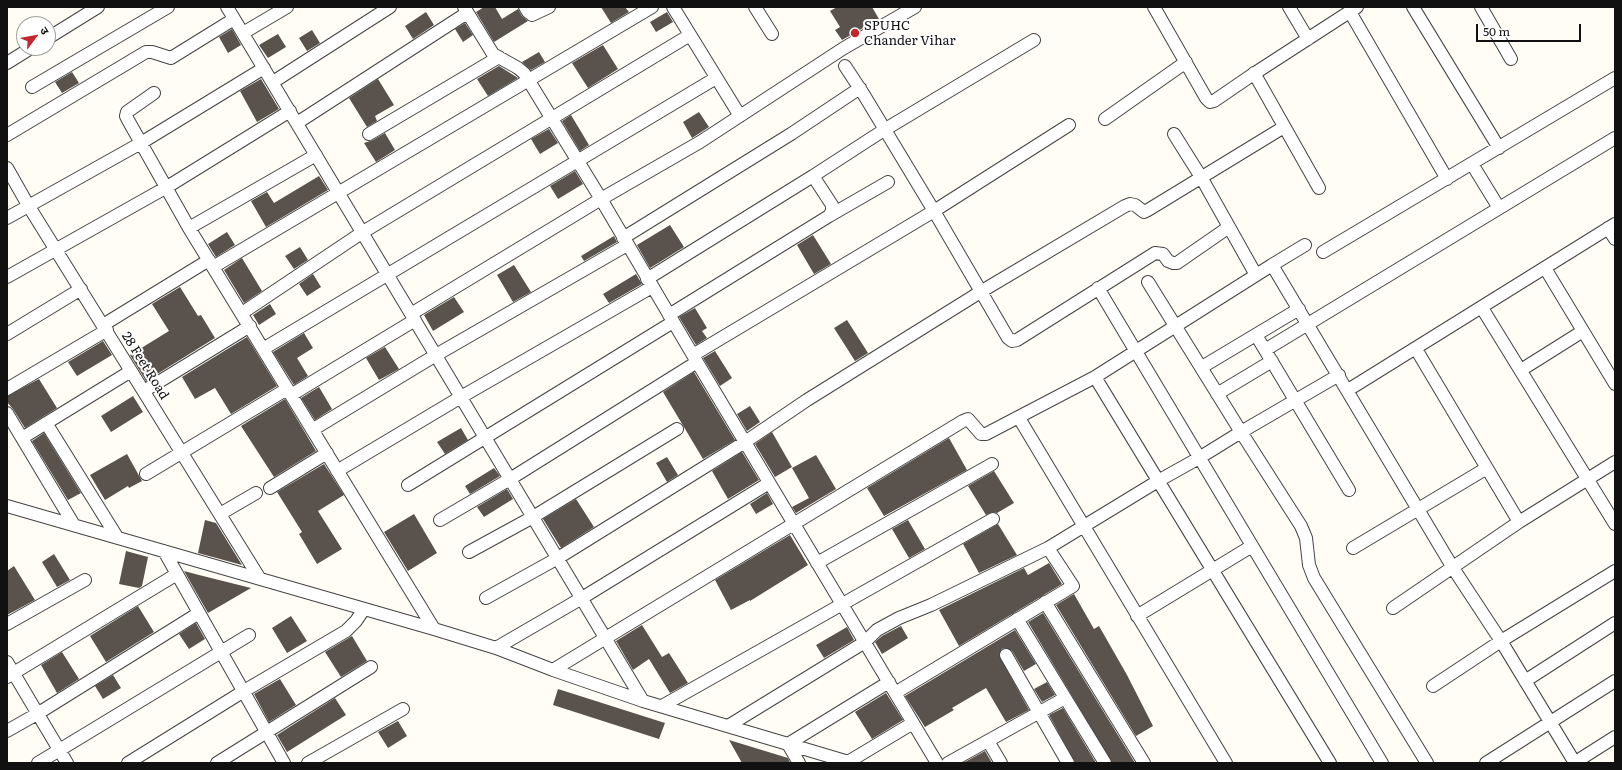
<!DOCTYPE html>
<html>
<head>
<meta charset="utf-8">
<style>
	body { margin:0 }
	#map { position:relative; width:1622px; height:770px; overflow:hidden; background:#fffdf5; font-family:Literata,"Noto Sans Devanagari",serif }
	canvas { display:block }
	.frame { position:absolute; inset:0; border:8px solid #111; pointer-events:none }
	.north { position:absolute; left:16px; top:16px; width:40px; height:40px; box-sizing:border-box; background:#fff; border:1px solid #a0a0a0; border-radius:50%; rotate:58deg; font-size:11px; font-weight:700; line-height:16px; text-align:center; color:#111 }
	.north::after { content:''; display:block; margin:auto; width:14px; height:18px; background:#c4262e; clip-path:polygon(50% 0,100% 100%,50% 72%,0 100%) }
	.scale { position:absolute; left:1476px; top:24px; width:105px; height:18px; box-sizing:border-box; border:2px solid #111; border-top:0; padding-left:5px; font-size:12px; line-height:14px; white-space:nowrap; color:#111; -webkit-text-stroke:3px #fff; paint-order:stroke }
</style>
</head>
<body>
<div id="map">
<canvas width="1622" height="770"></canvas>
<div class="frame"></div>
<div class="north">उ</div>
<div class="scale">50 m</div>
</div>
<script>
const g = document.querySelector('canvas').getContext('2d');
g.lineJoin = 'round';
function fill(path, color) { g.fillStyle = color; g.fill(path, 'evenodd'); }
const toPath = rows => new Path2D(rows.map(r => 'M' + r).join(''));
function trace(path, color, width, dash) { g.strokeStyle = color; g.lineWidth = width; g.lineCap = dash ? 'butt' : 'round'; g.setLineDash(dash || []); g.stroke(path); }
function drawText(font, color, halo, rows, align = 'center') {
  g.font = font + ' Literata,serif'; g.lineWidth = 4; g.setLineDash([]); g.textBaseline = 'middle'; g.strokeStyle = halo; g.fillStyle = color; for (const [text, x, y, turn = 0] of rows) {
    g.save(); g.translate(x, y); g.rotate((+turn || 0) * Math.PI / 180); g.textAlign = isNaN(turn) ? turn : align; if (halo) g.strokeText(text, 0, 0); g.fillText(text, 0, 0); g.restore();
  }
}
fill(toPath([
	[484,7,495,7,502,19,518,9,522,16,528,21,494,42,476,12],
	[601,7,625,7,629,12,611,23],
	[837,7,872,7,879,19,842,40,835,30,840,27,830,11],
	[426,12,434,25,413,39,405,26],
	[667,12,673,22,656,32,650,22],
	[465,23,473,35,463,42,455,29],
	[232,29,241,45,228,53,219,37],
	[312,30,320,43,307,51,299,38],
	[278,34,286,47,268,58,259,45],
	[603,45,618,69,588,88,572,63],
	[539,52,545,62,531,70,522,62],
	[499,66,518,78,488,96,477,79],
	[72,72,79,83,62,93,55,82],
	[261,79,279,109,257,122,240,91],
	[378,79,394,105,375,116,377,121,367,127,349,98],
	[699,112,709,127,692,138,683,122],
	[571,115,589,145,580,151,562,121],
	[549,129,558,143,540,154,531,139],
	[385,133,395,150,376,162,364,143,373,140],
	[575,171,583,184,558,199,550,186],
	[319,176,328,190,266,227,251,201,267,192,274,203],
	[670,225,684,247,650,268,637,245],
	[227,232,235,245,216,257,208,244],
	[813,235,831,264,814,274,797,245],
	[614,236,617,242,584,261,581,256],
	[300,247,308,260,294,269,285,256],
	[242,258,262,291,244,303,224,270],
	[514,265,531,292,513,302,497,275],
	[313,274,321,287,307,296,299,284],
	[636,274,642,284,609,303,603,294],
	[180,287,198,316,201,315,215,338,146,381,130,355,169,331,152,304],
	[454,297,464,312,433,331,424,315],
	[270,304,276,314,259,325,253,315],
	[695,308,707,328,702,331,707,338,696,345,679,317],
	[847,320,868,353,855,361,834,328],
	[304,333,313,348,297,358,308,376,294,385,273,352],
	[247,337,277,386,231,414,215,388,195,399,182,377],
	[103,341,112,355,77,376,68,362],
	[385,347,399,369,379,380,366,358],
	[715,351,732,378,720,386,703,358],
	[694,372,735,440,703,459,663,392],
	[39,379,57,408,25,428,13,409,7,402,7,396],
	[319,387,332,409,315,420,301,398],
	[133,396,143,412,111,432,101,416],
	[285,399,316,451,274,477,241,426],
	[750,406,760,422,747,431,737,414],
	[461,428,468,440,445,454,437,442],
	[772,432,792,467,775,477,755,444],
	[44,433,81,493,68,500,32,441],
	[949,438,967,470,884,516,867,488],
	[742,452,759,480,728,499,712,471],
	[127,454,142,481,129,488,128,486,105,500,90,475],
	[816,455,836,489,796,513,792,507,809,498,792,468],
	[667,457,678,475,667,482,656,463],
	[324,464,344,495,318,511,342,549,317,564,299,534,302,532,277,492],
	[494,468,500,476,470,494,465,486],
	[994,471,1014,503,997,513,993,512,986,515,968,486],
	[507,489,513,499,484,517,477,507],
	[767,493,773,504,756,514,750,504],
	[576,499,594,527,561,548,543,519],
	[414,514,437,553,408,571,384,532],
	[205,520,216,523,242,565,198,553],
	[908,520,925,549,909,558,892,529],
	[998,524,1017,555,979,573,963,544],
	[790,535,808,565,750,601,750,600,731,610,715,580],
	[126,551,148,557,142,586,139,588,119,584],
	[54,554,70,580,57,587,42,562],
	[1049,563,1062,584,959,646,939,610,1024,568,1028,575],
	[14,566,35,600,7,615,7,571],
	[184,571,199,575,251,588,208,613],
	[1074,594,1094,629,1099,626,1127,675,1153,726,1136,736,1056,605],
	[138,606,154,632,106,662,90,636],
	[1043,613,1135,763,1112,763,1028,622],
	[291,616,307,641,287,653,272,628],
	[196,623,205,639,189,649,179,634],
	[642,625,662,657,669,653,688,683,670,693,649,659,633,670,616,641],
	[901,626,908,638,882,654,875,642,882,636],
	[847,627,854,640,824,658,816,645],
	[1015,630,1036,664,1024,671,1012,651,1006,648,1002,649,999,655,1029,710,1006,722,986,688,952,708,954,710,925,727,905,696],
	[352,636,367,661,341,677,325,652],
	[62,652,79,679,57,693,41,665],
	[113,675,121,688,103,699,95,686],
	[280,679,296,705,269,722,254,694],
	[1047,682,1055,695,1042,702,1034,689],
	[558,689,665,723,659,739,553,705],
	[886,693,903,720,872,739,855,712],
	[335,698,346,715,287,752,277,735],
	[1063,708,1096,763,1075,763,1049,715],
	[398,721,407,736,388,748,378,732],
	[729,740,788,758,790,763,742,763],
	[985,751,992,763,963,763]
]), '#5a524d');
const minor = toPath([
	[227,7,643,701],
	[464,7,493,54,518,68,524,73,601,199,697,362,937,763],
	[525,7,528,12,532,15,549,7],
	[673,7,740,116],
	[755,7,772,34],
	[1154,7,1206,98,1210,102,1214,101,1252,75,1357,7],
	[1289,7,1308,39],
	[1413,7,1499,148],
	[1481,7,1511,59],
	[1350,12,1447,179],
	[243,33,287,7],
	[48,38,98,7],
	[7,63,31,48],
	[845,66,864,95,934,211,1008,338,1012,341,1017,340,1155,253,1163,254,1168,261,1173,263,1177,263,1229,227],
	[1254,73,1319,188],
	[273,82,390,7],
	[32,87,168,7],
	[154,93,127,112,126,116,128,120,189,228,434,629],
	[1105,119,1186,62],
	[297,123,467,13],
	[369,134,499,57],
	[1174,134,1201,177,1256,275],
	[7,135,146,52,152,52,171,58,234,19],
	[1472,164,1499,208],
	[7,168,28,205,260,579],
	[829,216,888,182],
	[7,218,141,143,264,68],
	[189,228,316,155],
	[1608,228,1615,239],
	[623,238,791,134,860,88],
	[1323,252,1615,78],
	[1272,265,1305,245],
	[213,267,652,7],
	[1545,268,1615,384],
	[7,277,167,187,290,111],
	[647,279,813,176],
	[1148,282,1241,432,1301,526,1306,538,1309,565,1314,578,1427,763],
	[1098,288,1382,763],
	[1482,308,1615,524],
	[242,313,363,232,690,35],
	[411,314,601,199,700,142,844,48,915,7],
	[669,315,829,216,832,211,832,205,813,176,884,130,1034,40],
	[103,325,209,260],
	[7,334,81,289],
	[1256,335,1349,490],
	[263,349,716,78],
	[1416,349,1519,522],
	[1265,350,1615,138],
	[693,355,934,211,1069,125],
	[1202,367,1299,309],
	[1521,370,1583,331],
	[7,389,107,330],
	[1348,390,1615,224],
	[144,391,250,326],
	[1217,394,1272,361],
	[291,395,415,320],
	[7,413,74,525],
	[1019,418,1226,763],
	[46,423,117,537],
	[312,430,436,355,627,245],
	[22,438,131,371],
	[337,471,461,397,652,287],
	[146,474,287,389],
	[408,485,673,322],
	[270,488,327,453],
	[7,506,434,629,496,648,553,670,643,701,852,763],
	[220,514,256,493],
	[440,520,510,479,697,362],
	[1353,548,1487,468],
	[164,551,284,763],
	[469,552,533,517,677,429],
	[817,563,992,464],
	[486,598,558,558,745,442,807,400,982,291,1125,206,1130,204,1135,205,1144,212,1148,210,1284,127],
	[1045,602,1144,763],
	[1393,608,1519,522,1615,462],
	[1137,616,1252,546],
	[1017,619,1105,763],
	[7,624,85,580],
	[496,648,582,598,769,483],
	[1006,655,1068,763],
	[7,662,67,763],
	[553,670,963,421,968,419,981,434,986,434,1095,377],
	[7,677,177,574],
	[1525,681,1615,623],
	[1433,686,1501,641,1615,571],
	[895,693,1073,586,1048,548],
	[662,706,993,519],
	[728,726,865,642,877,630,899,618,931,605,1048,548,1158,481,1199,458,1241,432,1339,375],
	[7,731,37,714,199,613],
	[988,741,1001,763],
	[788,744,889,682],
	[788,744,799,763],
	[38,763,249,635],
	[128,763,244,691,346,631,356,621,364,609],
	[217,763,371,667],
	[308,763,403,709],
	[849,763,848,762,913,723],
	[948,763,1065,698],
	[1330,763,1095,377,1272,265,1453,568,1501,641,1575,763],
	[1486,763,1615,681],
	[1574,763,1615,737]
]);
trace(minor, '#444', 14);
trace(minor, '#fff', 12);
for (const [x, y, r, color] of [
	[855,33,5,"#c4262e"]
]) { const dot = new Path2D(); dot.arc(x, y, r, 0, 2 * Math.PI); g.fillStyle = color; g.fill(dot); trace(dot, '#fff', 1.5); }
drawText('13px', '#111', '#fff', [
	["SPUHC",864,26],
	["Chander Vihar",864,41]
], 'left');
drawText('13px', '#111', '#fff', [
	["28 Feet Road",145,366,58]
]);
</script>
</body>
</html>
